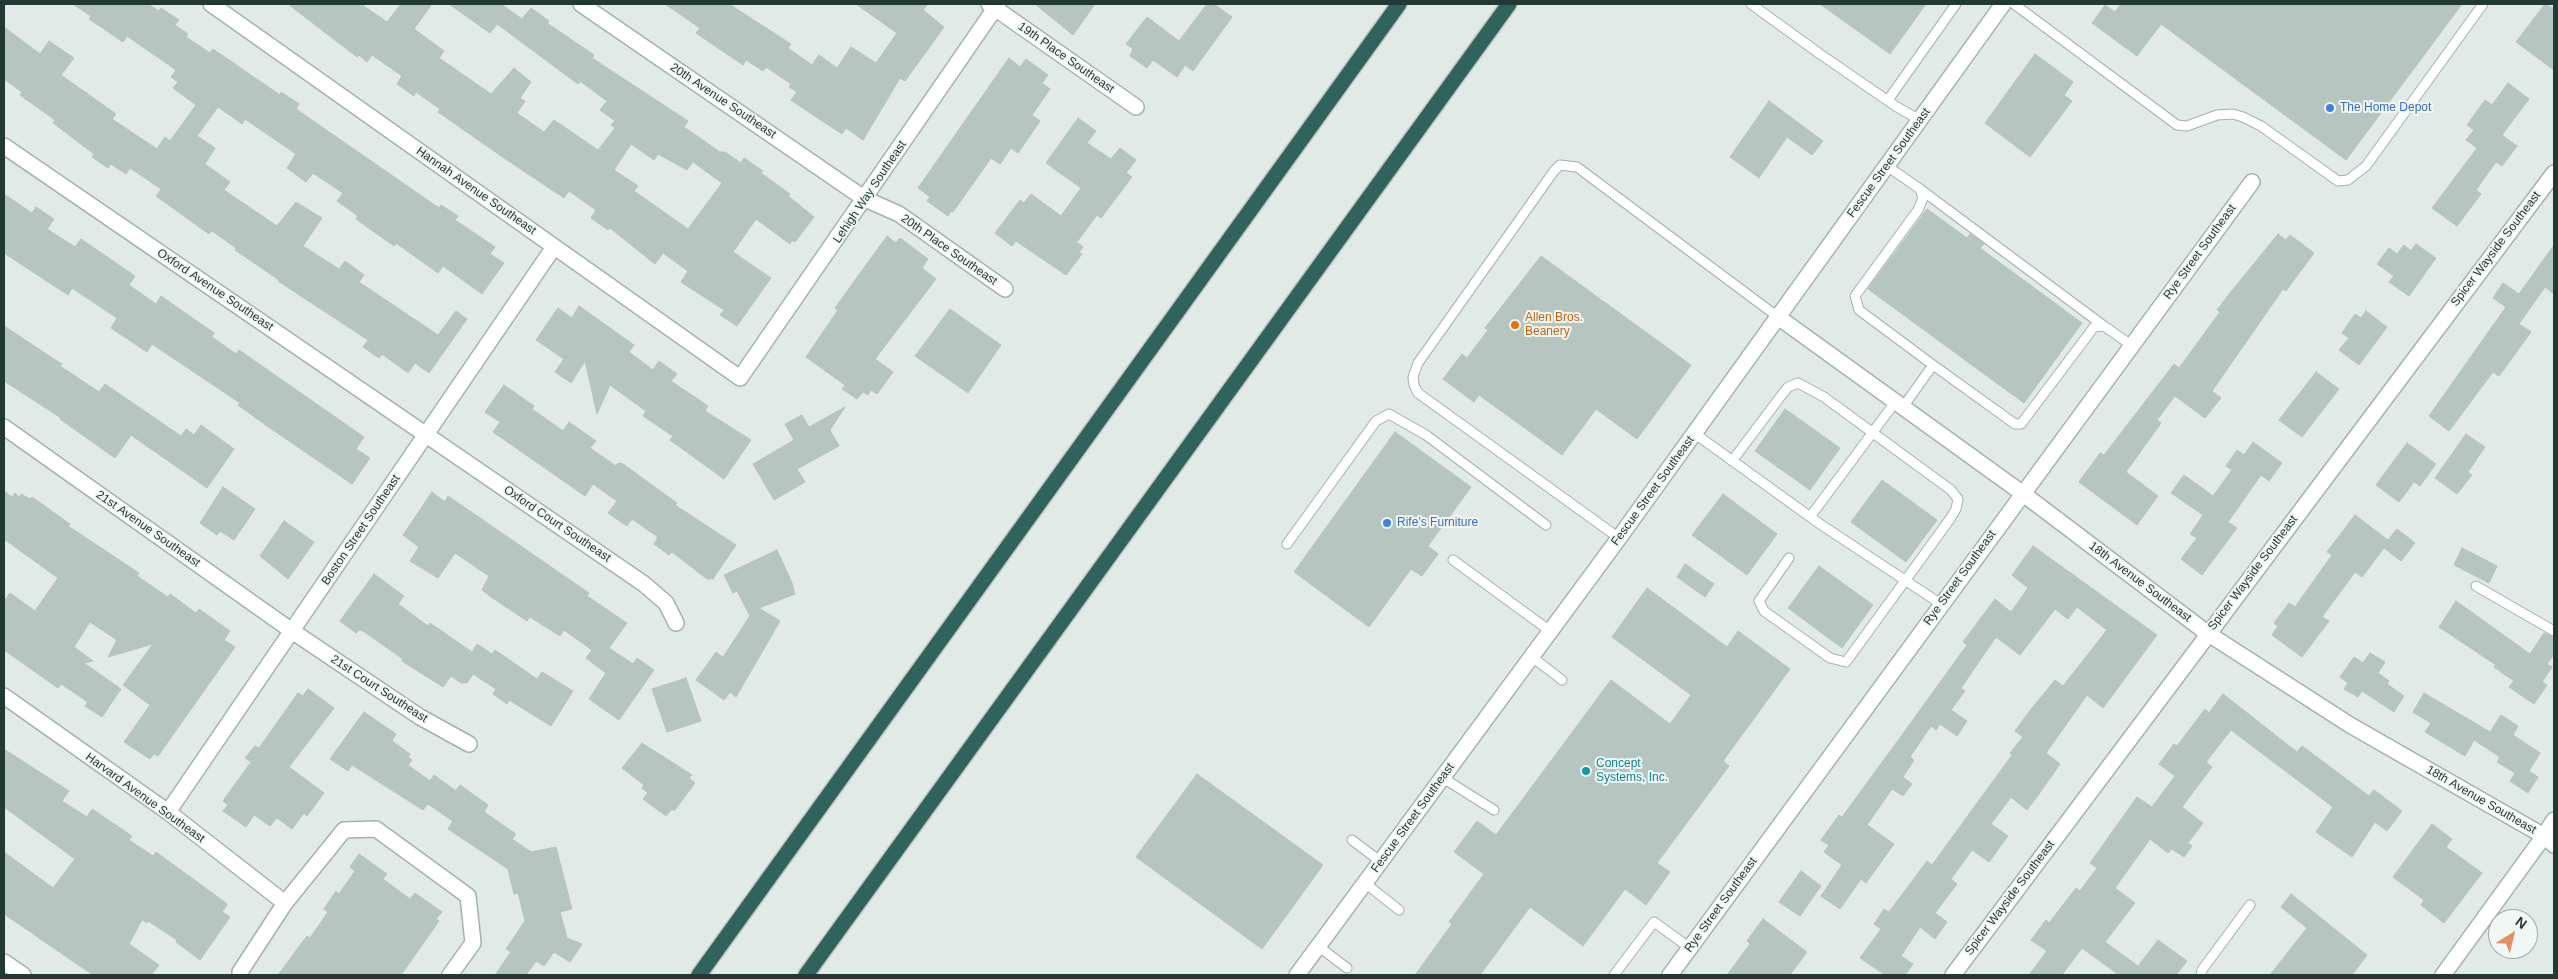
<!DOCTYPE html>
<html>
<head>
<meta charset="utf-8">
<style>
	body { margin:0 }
	#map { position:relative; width:2558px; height:979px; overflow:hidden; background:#e1eae7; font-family:Arial,sans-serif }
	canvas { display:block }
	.frame { position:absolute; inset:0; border:5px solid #233935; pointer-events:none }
	.north { position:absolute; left:2488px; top:909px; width:50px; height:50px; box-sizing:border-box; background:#f1f7f5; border:1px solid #9faba8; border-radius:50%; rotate:36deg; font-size:14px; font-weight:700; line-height:20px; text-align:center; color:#233935 }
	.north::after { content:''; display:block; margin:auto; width:18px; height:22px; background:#e68f63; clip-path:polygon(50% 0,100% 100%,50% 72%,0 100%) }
</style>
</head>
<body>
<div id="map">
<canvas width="2558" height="979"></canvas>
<div class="frame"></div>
<div class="north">N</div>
</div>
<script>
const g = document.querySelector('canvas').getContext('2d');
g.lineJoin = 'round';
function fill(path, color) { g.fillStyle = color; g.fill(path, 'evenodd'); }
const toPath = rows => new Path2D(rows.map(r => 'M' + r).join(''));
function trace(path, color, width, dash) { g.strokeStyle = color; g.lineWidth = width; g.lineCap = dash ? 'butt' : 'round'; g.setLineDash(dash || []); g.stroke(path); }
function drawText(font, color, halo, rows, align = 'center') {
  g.font = font + ' Arial,sans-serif'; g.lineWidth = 4; g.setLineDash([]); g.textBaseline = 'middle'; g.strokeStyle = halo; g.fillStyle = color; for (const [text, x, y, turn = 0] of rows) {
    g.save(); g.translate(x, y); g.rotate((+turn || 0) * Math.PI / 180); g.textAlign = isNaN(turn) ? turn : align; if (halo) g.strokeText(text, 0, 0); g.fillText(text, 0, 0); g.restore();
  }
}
const building = toPath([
	[73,4,148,4,159,11,161,8,179,20,175,25,188,34,186,37,210,53,213,49,280,95,281,92,299,104,296,109,439,208,441,205,458,216,455,220,495,247,490,254,504,263,482,294,443,266,438,273,396,243,394,246,356,219,358,216,337,201,343,193,313,173,306,182,287,168,296,154,245,119,242,124,218,107,197,136,215,148,205,164,230,182,224,190,277,226,296,202,322,218,303,246,339,269,345,261,364,275,359,282,438,335,456,311,467,319,429,373,415,363,408,373,382,354,379,358,363,347,368,340,278,281,279,280,235,250,236,248,212,231,209,234,156,196,161,189,130,168,126,174,111,164,108,168,92,157,94,154,53,123,55,120,20,95,22,92,4,79,4,27,40,54,49,41,74,58,61,75,116,114,112,119,157,149,165,137,170,141,196,105,173,88,178,82,171,77,176,70,127,36,123,42,89,19,91,16,73,4],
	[288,4,361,4,387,22,401,4,432,4,414,29,444,51,439,58,491,94,514,68,531,82,520,98,525,101,517,113,544,132,554,120,598,150,615,128,611,125,615,121,600,110,607,101,580,81,578,84,497,24,490,33,449,4,501,4,522,19,531,8,549,21,547,23,594,55,592,58,688,121,684,127,720,152,725,152,741,163,744,158,763,171,761,173,790,194,788,196,814,217,795,242,792,240,790,244,756,219,733,252,771,278,737,326,720,315,724,310,681,282,688,271,663,253,655,264,610,228,608,230,591,218,596,210,569,191,564,198,504,158,438,112,440,109,416,92,414,96,397,84,402,76,372,55,367,62,359,55,357,57,288,4],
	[631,144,654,160,658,154,687,170,693,162,722,183,688,229,634,191,638,186,614,170,631,144],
	[665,4,729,4,791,44,788,48,812,65,819,55,837,68,851,47,876,63,897,33,856,4,928,4,923,10,944,27,905,81,900,78,863,140,846,128,842,134,807,111,791,100,797,92,789,87,791,84,766,67,763,71,746,60,743,65,696,33,700,28,665,4],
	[1035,4,1095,4,1073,35,1035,4],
	[1207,4,1214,4,1232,17,1193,71,1185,65,1177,77,1153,60,1147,68,1130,56,1133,49,1126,44,1147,17,1179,41,1207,4],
	[1820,4,1926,4,1890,54,1820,4],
	[2121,4,2462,4,2346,160,2161,24,2137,56,2092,23,2105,5,2115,12,2121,4],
	[2545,4,2554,9,2554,70,2516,42,2545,4],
	[2035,54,2073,82,2064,95,2072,101,2030,157,1985,123,2035,54],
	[1009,58,1020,67,1026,59,1048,75,1042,83,1050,89,1032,115,1040,121,1018,153,1011,148,1000,164,991,158,953,212,951,211,948,216,927,201,930,197,918,188,1009,58],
	[2508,83,2529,99,2502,135,2517,146,2502,166,2496,162,2476,190,2481,194,2457,226,2432,208,2477,148,2466,140,2474,130,2467,125,2485,100,2492,105,2508,83],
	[1769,101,1823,141,1812,155,1787,137,1759,178,1730,157,1769,101],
	[1078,118,1096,131,1087,143,1111,159,1120,148,1136,160,1126,173,1132,177,1101,218,1097,215,1077,242,1083,247,1079,252,1082,254,1066,275,1016,241,1012,246,995,233,1020,200,1024,203,1031,194,1061,216,1081,188,1046,163,1078,118],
	[4,194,32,213,36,207,54,219,47,229,75,247,81,239,135,276,129,285,156,304,161,296,214,333,212,337,236,354,239,350,364,437,356,449,370,458,352,484,267,426,238,405,240,403,152,344,147,352,111,328,117,318,72,288,68,295,4,253,4,194],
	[1927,209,1967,238,1970,234,1984,244,1980,248,2082,323,2024,403,1868,289,1927,209],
	[2278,234,2286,240,2290,235,2314,253,2286,291,2283,289,2212,391,2221,398,2205,418,2175,396,2157,420,2161,423,2126,472,2158,496,2137,525,2079,482,2100,453,2104,455,2174,364,2179,368,2220,312,2217,310,2230,293,2278,234],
	[887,236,896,243,900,238,928,259,922,268,936,279,875,359,893,372,877,394,871,390,868,395,863,392,857,399,842,389,845,385,806,357,838,310,835,308,887,236],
	[2416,244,2436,258,2409,296,2389,282,2394,276,2377,264,2389,248,2397,254,2404,245,2411,251,2416,244],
	[2554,245,2554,294,2545,287,2519,324,2531,332,2499,376,2493,372,2449,431,2429,416,2506,307,2493,298,2503,283,2519,294,2554,245],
	[1541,256,1691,365,1637,439,1596,409,1562,455,1479,395,1474,402,1443,379,1462,354,1467,358,1488,330,1485,328,1541,256],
	[579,306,634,345,629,352,653,370,659,361,677,374,671,381,708,406,705,411,751,440,724,479,670,440,673,436,643,416,646,411,610,385,597,414,585,361,571,383,555,372,564,359,536,340,558,308,572,318,579,306],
	[950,309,1001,345,968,393,915,356,950,309],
	[2366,311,2387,327,2359,365,2339,350,2349,338,2342,333,2355,314,2361,318,2366,311],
	[4,326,54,359,62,364,60,366,99,392,105,384,181,436,186,429,194,435,201,425,234,449,207,488,131,435,115,458,60,419,61,418,4,381,4,326],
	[2316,372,2339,389,2302,437,2279,420,2316,372],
	[504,385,534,406,532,409,563,431,569,422,596,441,590,448,616,466,618,463,623,464,677,503,675,505,736,545,713,579,707,579,672,552,669,555,654,544,658,537,632,519,627,526,608,513,617,501,593,484,585,496,493,432,500,422,485,412,504,385],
	[845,407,830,430,839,446,797,469,805,482,774,500,753,464,794,440,785,424,802,415,809,427,845,407],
	[1785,409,1840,448,1810,490,1755,451,1785,409],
	[1395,432,1471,487,1428,546,1438,554,1422,576,1411,569,1369,627,1294,572,1395,432],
	[2466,434,2485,447,2468,472,2472,475,2457,494,2435,478,2466,434],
	[2253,442,2282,463,2269,481,2261,475,2228,522,2237,528,2202,575,2181,559,2197,538,2190,534,2203,515,2171,493,2184,475,2213,496,2232,470,2226,466,2237,450,2244,455,2253,442],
	[2407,443,2436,464,2420,486,2414,482,2399,502,2376,485,2407,443],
	[1882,480,1937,520,1906,562,1851,522,1882,480],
	[223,487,255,509,234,540,220,531,217,535,200,523,223,487],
	[4,491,12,497,15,493,19,497,21,494,30,499,32,497,70,524,68,526,139,573,137,576,168,597,170,594,196,613,199,609,230,631,224,640,235,647,158,756,154,754,150,759,124,742,150,705,123,685,153,644,108,657,117,640,90,622,74,647,93,661,84,663,121,689,102,717,85,706,88,702,61,684,58,688,4,650,4,602,10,593,35,611,58,578,4,539,4,491],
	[432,492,445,502,448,496,589,593,587,596,627,623,609,648,633,664,637,658,654,670,619,720,589,699,606,673,586,658,592,650,564,630,560,636,530,617,527,621,494,599,482,590,489,576,455,553,438,578,410,561,419,547,403,535,432,492],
	[1723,494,1777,534,1747,575,1692,535,1723,494],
	[2355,515,2388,540,2397,529,2415,543,2401,561,2384,548,2362,577,2355,572,2322,617,2329,621,2302,657,2272,635,2278,626,2274,623,2289,603,2295,607,2332,555,2327,552,2355,515],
	[284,521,314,542,288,579,260,556,284,521],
	[2033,546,2157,635,2103,708,2087,695,2046,753,2060,764,2039,794,2027,810,2011,797,1991,824,2008,836,1989,862,1972,850,1951,879,1957,884,1935,913,1947,922,1935,939,1920,927,1901,956,1913,964,1905,975,1885,975,1860,958,1881,929,1874,924,1884,909,1889,912,1927,861,1932,865,2012,755,2010,753,2023,737,2015,731,2028,713,2055,680,2063,686,2107,630,2077,607,2068,619,2055,609,2020,655,1996,637,1961,688,1965,691,1951,710,1967,721,1957,736,1940,724,1936,730,1931,726,1910,757,1914,760,1903,777,1912,784,1903,796,1892,789,1867,825,1894,844,1866,883,1861,879,1840,909,1821,896,1842,865,1824,852,1829,845,1821,840,1839,815,1842,817,1902,735,1967,645,1963,642,1995,599,2011,612,2028,588,2012,575,2033,546],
	[2462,548,2497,566,2489,583,2454,565,2462,548],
	[777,550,792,583,795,594,759,608,780,621,736,697,730,692,724,700,696,680,716,652,723,657,750,616,737,591,733,593,724,575,777,550],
	[1685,564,1714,584,1705,597,1677,577,1685,564],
	[1819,566,1873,605,1842,648,1788,608,1819,566],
	[374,574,404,596,398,604,428,626,430,623,472,652,477,644,492,654,495,650,537,679,542,672,573,691,551,726,509,700,507,704,493,694,496,689,473,674,467,683,461,683,451,676,443,687,402,661,403,659,363,631,359,630,356,633,340,621,374,574],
	[1647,588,1727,647,1738,631,1790,669,1723,761,1729,766,1657,863,1670,872,1646,905,1625,889,1583,946,1530,907,1480,975,1415,975,1452,924,1449,922,1484,874,1454,852,1477,821,1496,835,1611,680,1670,724,1691,695,1612,637,1647,588],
	[2456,601,2530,654,2544,633,2554,637,2554,654,2547,664,2552,667,2542,682,2547,685,2534,704,2509,687,2514,681,2494,667,2496,665,2439,627,2456,601],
	[2370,653,2385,662,2378,673,2389,681,2387,684,2404,696,2394,712,2362,691,2358,697,2344,689,2348,683,2340,677,2354,657,2363,663,2370,653],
	[686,678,701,721,667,732,652,689,686,678],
	[308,689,334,708,289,767,324,793,307,816,304,813,292,829,277,818,270,826,254,815,246,827,223,811,228,805,223,801,251,762,245,758,255,746,259,748,298,693,303,696,308,689],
	[2424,693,2490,732,2501,715,2518,726,2513,735,2540,753,2529,771,2538,777,2528,793,2510,781,2515,773,2497,762,2500,757,2474,740,2465,756,2425,732,2431,723,2413,712,2424,693],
	[2223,694,2297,752,2302,746,2369,796,2374,790,2402,811,2387,831,2375,822,2352,857,2316,832,2333,807,2231,730,2206,762,2212,767,2182,807,2203,823,2188,843,2192,846,2184,857,2172,849,2168,853,2150,839,2115,888,2135,903,2105,942,2138,966,2158,940,2187,961,2176,975,2119,975,2082,948,2062,975,2029,975,2047,951,2031,940,2046,920,2049,923,2076,888,2080,891,2097,868,2090,863,2137,797,2152,807,2175,776,2159,764,2174,744,2177,746,2205,709,2209,713,2223,694],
	[364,712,396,734,392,741,410,754,408,757,412,760,408,765,430,781,434,775,456,791,460,785,488,805,484,812,516,834,512,839,531,852,556,847,572,909,560,912,567,938,582,944,570,962,554,952,544,966,536,961,526,975,495,975,511,952,506,949,525,921,518,893,514,894,508,869,448,829,453,821,428,804,423,810,352,765,348,771,330,759,364,712],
	[642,743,692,775,689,778,695,783,674,811,672,809,666,816,643,799,648,793,642,788,644,785,622,768,642,743],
	[4,749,69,791,62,801,87,817,92,809,132,836,129,840,153,856,156,852,226,903,227,905,222,912,230,917,200,960,176,942,177,940,148,921,147,923,142,920,129,944,159,965,151,975,93,975,4,914,4,852,53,888,75,859,4,807,4,749],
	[1197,774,1323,865,1262,949,1136,857,1197,774],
	[2432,824,2452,839,2446,847,2482,873,2444,923,2421,905,2424,900,2393,877,2432,824],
	[359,854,387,874,383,879,410,899,415,893,442,912,436,919,439,921,401,975,278,975,307,936,310,938,328,912,324,909,336,891,339,894,355,871,350,867,359,854],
	[1801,871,1821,886,1800,916,1779,902,1801,871],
	[2291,894,2367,955,2352,975,2270,975,2307,928,2281,907,2291,894],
	[1763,919,1807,952,1790,975,1727,975,1750,944,1747,941,1763,919]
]);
fill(building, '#b7c5c0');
trace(building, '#b4c3be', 1);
const service = toPath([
	[1751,4,1820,54,1897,107,1920,120],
	[2014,4,2177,125,2187,126,2217,115,2233,114,2243,117,2261,126,2338,181,2348,180,2366,166,2483,4],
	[1888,100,1956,4],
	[1887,166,1920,189,1923,198,1918,210,1855,296,1859,310,1933,365,2015,424,2021,424,2094,327,2104,326,2131,345],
	[1920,189,2104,326],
	[1903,407,1933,365],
	[1694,433,1820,524,1941,604],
	[1732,461,1781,396,1788,387,1798,383,1824,397,1951,490,1958,499,1956,509,1950,519,1846,662,1830,658,1764,611,1759,601,1789,558],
	[1810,517,1896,401],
	[1619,538,1418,393,1414,385,1413,377,1418,363,1554,171,1560,165,1577,167,1778,317],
	[1287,544,1376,421,1389,414,1426,435,1546,525],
	[1453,560,1550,631],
	[2476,586,2554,631],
	[1532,657,1562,680],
	[1443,778,1494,810],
	[1352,840,1381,862],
	[1365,883,1399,910],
	[1318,946,1347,968],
	[1614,975,1654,922,1690,948],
	[2201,975,2202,970,2250,905]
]);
const minor = toPath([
	[211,4,740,378,998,4],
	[581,4,865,199,899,214,1005,289],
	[989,4,1136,107],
	[4,146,644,584,666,603,676,623],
	[1778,317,2022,493,2207,633,2350,725,2544,836],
	[4,427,292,631,420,717,469,744],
	[4,696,168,812,285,903],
	[168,812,554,247],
	[4,962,23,975],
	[241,975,240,972,285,903,344,830,376,829,468,896,473,943,450,975],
	[1670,975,2252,182],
	[1953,975,2554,173]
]);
const tertiary = toPath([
	[1297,975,1619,538,2003,4],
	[2443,975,2544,836]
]);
const secondary = toPath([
	[2554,820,2544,836,2554,845]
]);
const motorway = toPath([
	[699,975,1399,4],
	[806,975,1509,4]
]);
trace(service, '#a4b1ae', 11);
trace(minor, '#a4b1ae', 18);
trace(tertiary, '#a4b1ae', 18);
trace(secondary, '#a1b5b0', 18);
trace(motorway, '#bdc4c2', 18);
trace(service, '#fff', 9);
trace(minor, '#fff', 15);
trace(tertiary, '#fff', 15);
trace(secondary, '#fff', 15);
trace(motorway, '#31635d', 15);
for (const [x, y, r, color] of [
	[2330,108,5,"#3f7fe0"],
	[1515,325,5,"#e8710a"],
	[1387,523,5,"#3f7fe0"],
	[1586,771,5,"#0f9aa8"]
]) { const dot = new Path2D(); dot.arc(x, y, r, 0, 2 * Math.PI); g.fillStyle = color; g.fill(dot); trace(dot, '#f1f7f5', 2); }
drawText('12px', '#233935', '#f1f7f5', [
	["19th Place Southeast",1066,58,35],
	["20th Avenue Southeast",723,101,34],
	["Fescue Street Southeast",1889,163,-54],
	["Hannah Avenue Southeast",476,191,35],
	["Lehigh Way Southeast",870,192,-56],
	["Spicer Wayside Southeast",2496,249,-53],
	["20th Place Southeast",949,250,35],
	["Rye Street Southeast",2200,252,-54],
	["Oxford Avenue Southeast",215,290,34],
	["Fescue Street Southeast",1653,491,-54],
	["Oxford Court Southeast",557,524,34],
	["21st Avenue Southeast",148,529,35],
	["Boston Street Southeast",361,530,-56],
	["Spicer Wayside Southeast",2253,573,-53],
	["Rye Street Southeast",1960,578,-54],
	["18th Avenue Southeast",2140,582,37],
	["21st Court Southeast",379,689,33],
	["Harvard Avenue Southeast",145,798,36],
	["18th Avenue Southeast",2481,800,30],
	["Fescue Street Southeast",1413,818,-54],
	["Spicer Wayside Southeast",2010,898,-53],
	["Rye Street Southeast",1721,905,-54]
]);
drawText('12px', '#366cbe', '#f1f7f5', [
	["The Home Depot",2340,108],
	["Rife’s Furniture",1397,523]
], 'left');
drawText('12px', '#c56008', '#f1f7f5', [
	["Allen Bros.",1525,318],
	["Beanery",1525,332]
], 'left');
drawText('12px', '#0d838f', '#f1f7f5', [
	["Concept",1596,764],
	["Systems, Inc.",1596,778]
], 'left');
</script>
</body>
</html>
